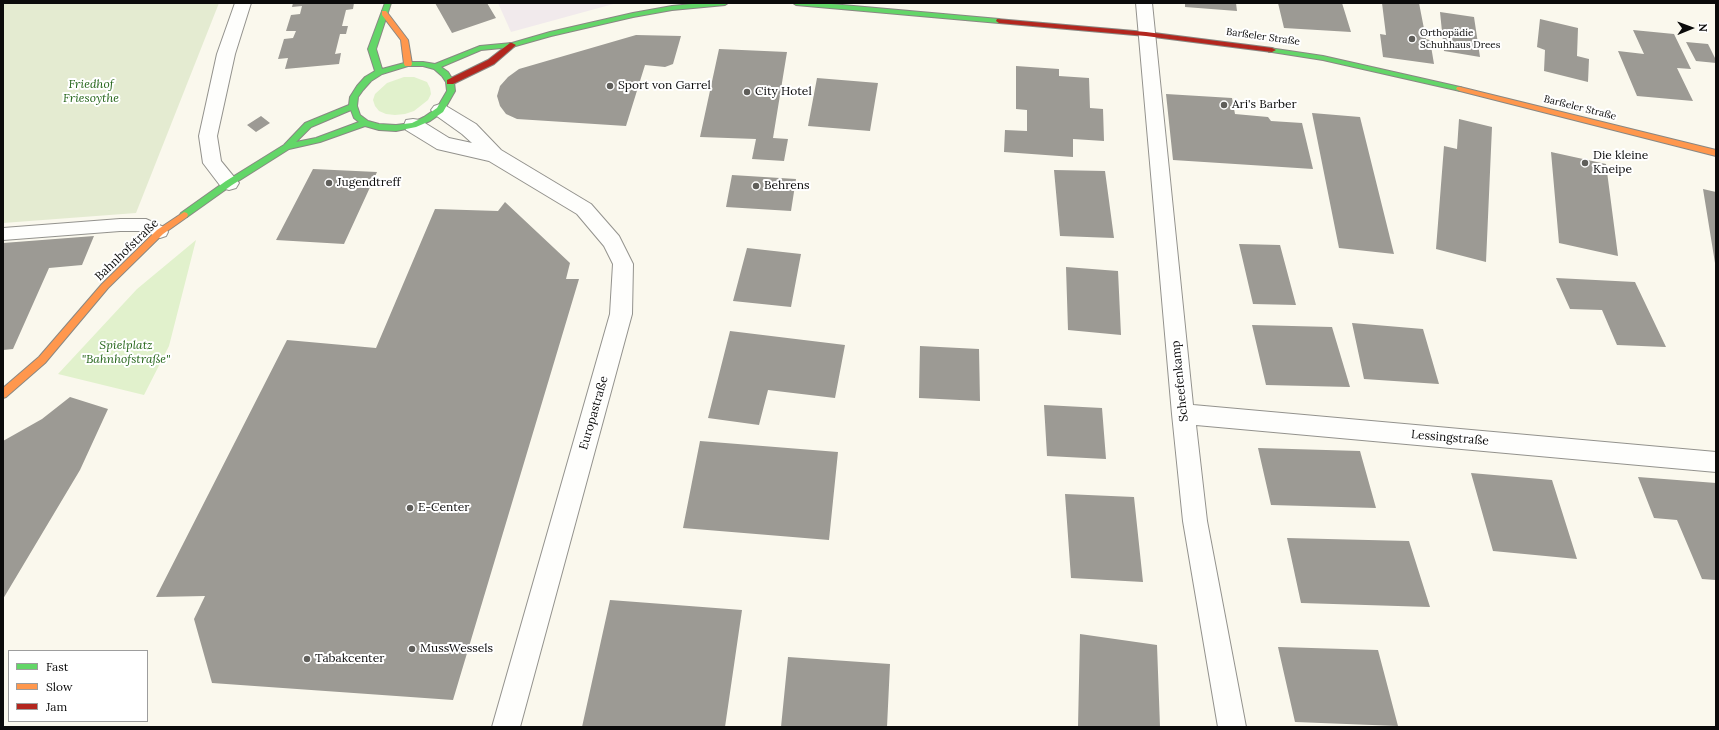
<!DOCTYPE html>
<html>
<head>
<meta charset="utf-8">
<style>
	body { margin:0 }
	#map { position:relative; width:1719px; height:730px; overflow:hidden; background:#faf8ed; font-family:Lora,serif }
	canvas { display:block }
	.frame { position:absolute; inset:0; border:4px solid #0b0b0b; pointer-events:none }
	.legend { position:absolute; left:8px; top:650px; width:140px; height:72px; box-sizing:border-box; background:#fff; border:1px solid #9d9d9d; margin:0; padding:5px 7px; list-style:none; font-size:12px; color:#0b0b0b }
	.legend li { display:flex; align-items:center; gap:8px; height:20px }
	.legend b { width:20px; border:1px solid #9d9d9d }
	.north { position:absolute; left:1671px; top:8px; width:40px; height:40px; -webkit-text-stroke:3px #fff; paint-order:stroke; rotate:89deg; font-size:11px; font-weight:700; line-height:16px; text-align:center; color:#0b0b0b }
	.north::after { content:''; display:block; margin:auto; width:14px; height:18px; background:#0b0b0b; clip-path:polygon(50% 0,100% 100%,50% 72%,0 100%) }
</style>
</head>
<body>
<div id="map">
<canvas width="1719" height="730"></canvas>
<div class="frame"></div>
<ul class="legend">
<li><b style="height:5px;background:#63d668"></b>Fast</li>
<li><b style="height:5px;background:#ff974d"></b>Slow</li>
<li><b style="height:5px;background:#b3261e"></b>Jam</li>
</ul>
<div class="north">N</div>
</div>
<script>
const g = document.querySelector('canvas').getContext('2d');
g.lineJoin = 'round';
function fill(path, color) { g.fillStyle = color; g.fill(path, 'evenodd'); }
const toPath = rows => new Path2D(rows.map(r => 'M' + r).join(''));
function trace(path, color, width, dash) { g.strokeStyle = color; g.lineWidth = width; g.lineCap = dash ? 'butt' : 'round'; g.setLineDash(dash || []); g.stroke(path); }
function drawText(font, color, halo, rows, align = 'center') {
  g.font = font + ' Lora,serif'; g.lineWidth = 4; g.setLineDash([]); g.textBaseline = 'middle'; g.strokeStyle = halo; g.fillStyle = color; for (const [text, x, y, turn = 0] of rows) {
    g.save(); g.translate(x, y); g.rotate((+turn || 0) * Math.PI / 180); g.textAlign = isNaN(turn) ? turn : align; if (halo) g.strokeText(text, 0, 0); g.fillText(text, 0, 0); g.restore();
  }
}
fill(toPath([
	[498,3,617,3,511,32]
]), '#f1eaec');
fill(toPath([
	[404,77,414,77,427,82,430,88,431,94,428,100,414,111,405,114,395,115,386,114,379,111,375,106,373,100,375,94,387,83],
	[196,240,169,346,144,395,58,374,137,289]
]), '#e1f1cc');
fill(toPath([
	[3,3,219,3,136,213,3,223]
]), '#e4ebd1');
fill(toPath([
	[293,3,354,3,353,9,346,10,342,26,348,26,346,34,340,34,335,54,341,53,339,64,285,69,288,58,278,59,284,39,293,38,296,31,286,31,291,15,300,14,302,6,292,7],
	[435,3,487,3,496,18,452,33],
	[1185,3,1236,3,1237,11,1185,7],
	[1278,3,1342,3,1351,32,1284,28],
	[1382,3,1419,3,1426,39,1430,40,1434,64,1383,57,1380,34,1386,35],
	[1440,12,1474,17,1480,57,1444,51],
	[1540,19,1578,28,1577,56,1589,59,1588,82,1544,71,1545,50,1537,47],
	[1633,30,1674,34,1691,69,1677,68,1693,101,1637,96,1618,51,1644,54],
	[636,35,681,36,673,64,665,67,645,65,626,126,517,119,506,114,500,106,497,96,500,86,508,77,519,69],
	[1686,42,1708,44,1716,60,1716,63,1696,61],
	[719,49,787,52,773,138,788,139,784,161,752,159,756,139,700,137],
	[1016,66,1059,69,1059,76,1089,78,1090,108,1103,109,1104,141,1073,139,1073,157,1004,152,1005,130,1027,131,1027,110,1016,109],
	[817,78,878,83,870,131,808,126],
	[1166,94,1232,98,1235,114,1268,117,1271,121,1302,123,1313,169,1173,160],
	[1312,113,1360,117,1394,254,1339,248],
	[261,116,270,123,256,132,247,125],
	[1459,119,1492,127,1486,262,1436,249,1444,146,1457,149],
	[1551,152,1606,164,1618,256,1559,243],
	[313,169,377,172,344,244,276,240],
	[1054,170,1105,171,1114,238,1060,236],
	[732,175,796,179,791,211,726,207],
	[1703,189,1716,192,1716,263,1715,263],
	[505,202,570,263,566,279,579,279,453,700,212,683,194,619,205,596,156,597,287,340,376,348,435,209,498,211],
	[94,236,82,265,49,268,13,349,3,350,3,243],
	[1239,244,1280,245,1296,305,1253,304],
	[747,248,801,254,791,307,733,301],
	[1066,267,1118,271,1121,335,1068,330],
	[1556,278,1635,282,1666,347,1617,345,1602,310,1570,309],
	[1352,323,1423,329,1439,384,1364,379],
	[1252,325,1332,327,1350,387,1266,385],
	[730,331,845,345,835,398,768,390,759,425,708,418],
	[920,346,979,349,980,401,919,398],
	[70,397,108,409,80,470,3,599,3,441,42,419],
	[1044,405,1102,408,1106,459,1047,456],
	[700,441,838,452,829,540,683,528],
	[1258,448,1360,451,1376,508,1271,505],
	[1471,473,1552,480,1577,559,1493,551],
	[1638,477,1716,483,1716,580,1702,579,1677,520,1654,518],
	[1065,494,1134,497,1143,582,1071,578],
	[1287,538,1409,541,1430,607,1301,603],
	[610,600,742,610,725,727,582,727],
	[1080,634,1157,645,1160,727,1078,727],
	[1278,647,1378,650,1398,726,1295,722],
	[788,657,890,664,887,727,781,727]
]), '#9c9a94');
const lane = toPath([
	[120,219,146,219,166,228,168,232,166,236,160,238,144,231,120,231,3,240,3,228,120,219]
]);
const street = toPath([
	[235,3,251,3,235,54,217,136,221,161,239,183,236,188,229,190,222,188,203,163,199,136,217,54,235,3],
	[1136,3,1152,3,1193,405,1716,452,1716,472,1196,425,1207,521,1246,727,1218,727,1183,521,1172,414,1136,3],
	[440,104,446,106,476,124,501,150,591,204,619,236,633,264,632,314,520,727,492,727,610,314,613,264,604,246,577,214,489,161,437,149,406,130,404,125,406,120,413,119,420,120,449,138,472,143,462,134,434,114,431,110,434,106,440,104]
]);
const fast = toPath([
	[385,3,391,3,376,49,382,69,408,62,423,62,435,64,480,46,512,43,550,32,633,13,672,6,702,3,728,3,725,5,672,10,633,17,551,36,512,47,481,50,441,67,448,72,454,82,455,91,443,112,430,121,416,127,396,131,379,130,365,126,320,142,289,149,232,185,187,217,181,217,180,215,181,213,226,181,284,145,305,123,349,105,350,97,357,86,365,77,375,71,368,49,385,3],
	[408,66,423,66,434,69,442,76,446,82,447,91,437,108,424,117,412,123,396,125,379,124,368,121,360,115,357,106,358,97,363,90,371,81,382,74,408,66],
	[351,110,354,118,359,122,316,138,296,142,311,127,351,110],
	[793,3,820,3,999,19,1002,21,999,23,796,5,793,3],
	[1269,48,1323,56,1460,87,1464,89,1460,91,1323,60,1272,52,1269,52,1269,48]
]);
const slow = toPath([
	[382,11,386,11,408,40,412,64,411,66,405,66,404,64,401,40,382,15,382,11],
	[1457,87,1460,87,1716,150,1716,156,1460,91,1456,89,1457,87],
	[184,212,187,213,188,215,187,217,163,234,108,288,45,363,6,397,3,398,3,388,39,357,102,284,157,230,184,212]
]);
const jam = toPath([
	[997,19,1146,32,1272,48,1276,50,1272,52,1146,36,999,23,996,21,997,19],
	[510,43,512,43,516,45,494,64,453,84,447,84,447,80,488,60,510,43]
]);
trace(lane, '#93928d', 2);
trace(street, '#93928d', 2);
trace(fast, '#898883', 2);
trace(slow, '#898883', 2);
trace(jam, '#898883', 2);
fill(lane, '#fefefc');
fill(street, '#fefefc');
fill(fast, '#63d668');
fill(slow, '#ff974d');
fill(jam, '#b3261e');
for (const [x, y, r, color] of [
	[1412,39,4,"#5f5e5a"],
	[610,86,4,"#5f5e5a"],
	[747,92,4,"#5f5e5a"],
	[1224,105,4,"#5f5e5a"],
	[1585,163,4,"#5f5e5a"],
	[329,183,4,"#5f5e5a"],
	[756,186,4,"#5f5e5a"],
	[410,508,4,"#5f5e5a"],
	[412,649,4,"#5f5e5a"],
	[307,659,4,"#5f5e5a"]
]) { const dot = new Path2D(); dot.arc(x, y, r, 0, 2 * Math.PI); g.fillStyle = color; g.fill(dot); trace(dot, '#fff', 1.5); }
drawText('10px', '#0b0b0b', '#fff', [
	["Orthopädie",1420,33],
	["Schuhhaus Drees",1420,45]
], 'left');
drawText('10px', '#0b0b0b', '#fff', [
	["Barßeler Straße",1263,37,8],
	["Barßeler Straße",1580,108,14]
]);
drawText('italic 12px', '#246519', '#fff', [
	["Friedhof",91,85],
	["Friesoythe",91,99],
	["Spielplatz",126,346],
	["\"Bahnhofstraße\"",126,360]
]);
drawText('12px', '#0b0b0b', '#fff', [
	["Sport von Garrel",618,86],
	["City Hotel",755,92],
	["Ari's Barber",1232,105],
	["Die kleine",1593,156],
	["Kneipe",1593,170],
	["Jugendtreff",337,183],
	["Behrens",764,186],
	["E-Center",418,508],
	["MussWessels",420,649],
	["Tabakcenter",315,659]
], 'left');
drawText('12px', '#0b0b0b', '#fff', [
	["Bahnhofstraße",127,250,-44],
	["Scheefenkamp",1180,381,-96],
	["Europastraße",594,413,-74],
	["Lessingstraße",1450,438,5]
]);
</script>
</body>
</html>
